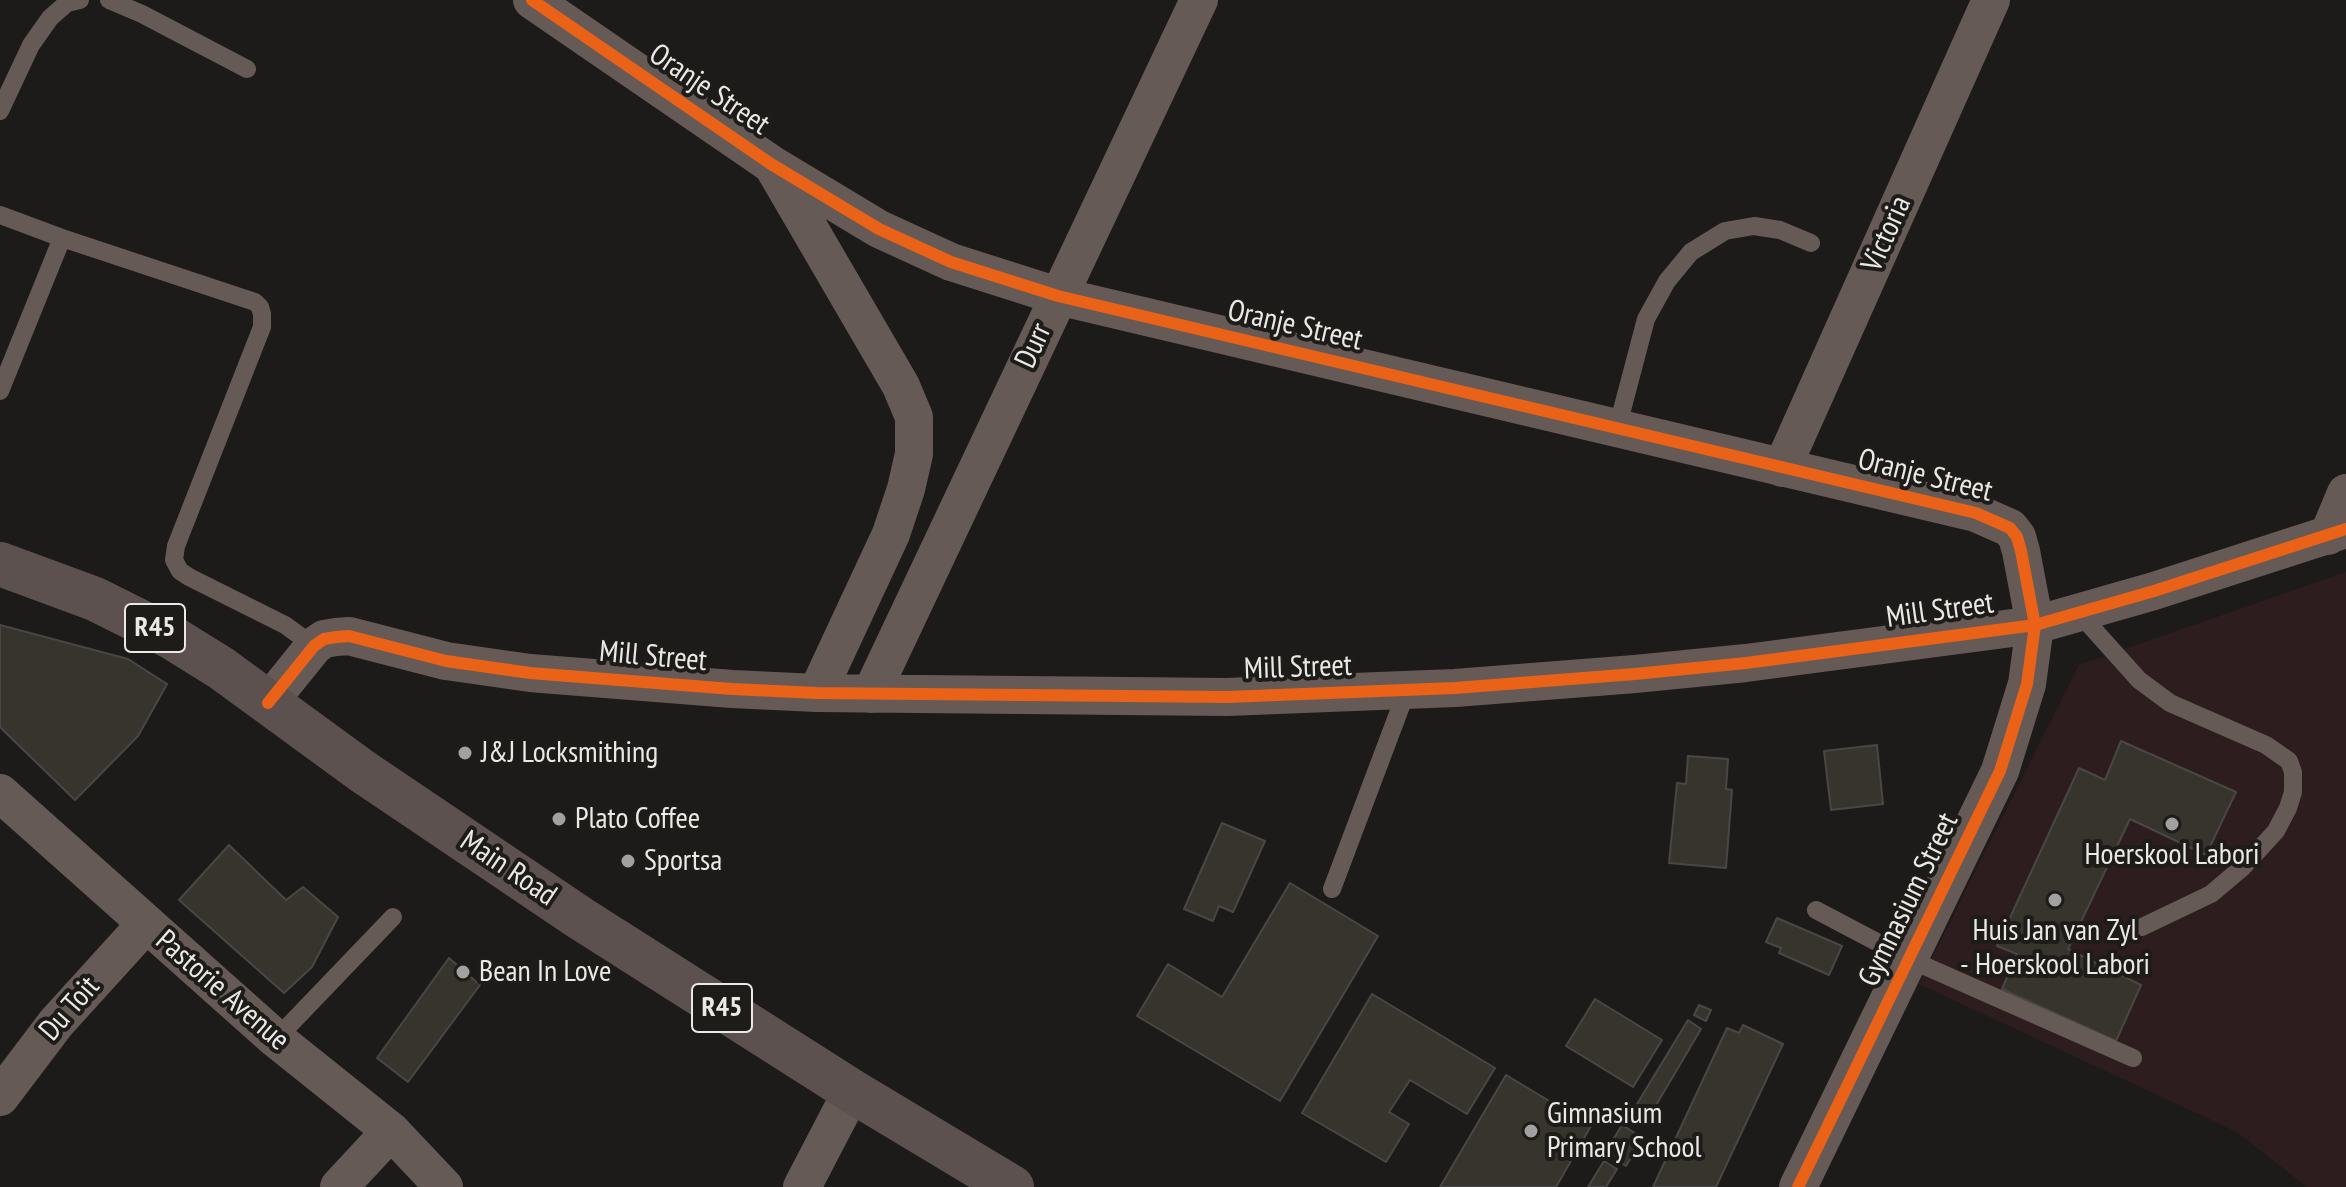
<!DOCTYPE html>
<html>
<head>
<meta charset="utf-8">
<style>
	body { margin:0 }
	canvas { display:block; background:#1c1b1a }
</style>
</head>
<body>
<canvas width="2346" height="1187"></canvas>
<script>
const g = document.querySelector('canvas').getContext('2d');
g.lineJoin = 'round';
function fill(path, color) { g.fillStyle = color; g.fill(path, 'evenodd'); }
const toPath = rows => new Path2D(rows.map(r => 'M' + r).join(''));
function trace(path, color, width, dash) { g.strokeStyle = color; g.lineWidth = width; g.lineCap = dash ? 'butt' : 'round'; g.setLineDash(dash || []); g.stroke(path); }
function drawText(font, color, halo, rows, align = 'center') {
  g.font = font + ' "PT Sans Narrow",sans-serif'; g.lineWidth = 8; g.setLineDash([]); g.textBaseline = 'middle'; g.strokeStyle = halo; g.fillStyle = color; for (const [text, x, y, turn = 0] of rows) {
    g.save(); g.translate(x, y); g.rotate((+turn || 0) * Math.PI / 180); g.textAlign = isNaN(turn) ? turn : align; if (halo) g.strokeText(text, 0, 0); g.fillText(text, 0, 0); g.restore();
  }
}
fill(toPath([
	[2346,572,2346,1187,2307,1187,2237,1132,1919,984,2079,665]
]), '#2d1d1e');
const building = toPath([
	[0,625,128,659,167,684,138,736,75,800,0,727,0,625],
	[2121,741,2236,792,2206,855,2130,819,2068,949,2141,985,2116,1041,2002,989,2017,954,1997,946,2079,768,2105,780,2121,741],
	[1877,745,1883,804,1831,810,1824,751,1877,745],
	[1688,756,1728,759,1726,789,1732,790,1726,868,1669,863,1677,783,1686,784,1688,756],
	[1222,823,1265,841,1233,912,1219,906,1213,921,1184,909,1222,823],
	[229,845,286,900,303,887,338,917,312,967,284,993,179,900,229,845],
	[1290,883,1378,936,1280,1101,1137,1016,1168,964,1222,997,1290,883],
	[1777,918,1842,946,1829,975,1779,953,1781,948,1766,942,1777,918],
	[449,958,480,985,408,1082,377,1058,449,958],
	[1372,994,1495,1068,1467,1114,1410,1080,1389,1112,1409,1124,1386,1162,1302,1113,1372,994],
	[1595,999,1662,1040,1633,1087,1566,1046,1595,999],
	[1699,1005,1711,1010,1706,1021,1694,1015,1699,1005],
	[1688,1020,1701,1029,1652,1112,1637,1104,1688,1020],
	[1743,1025,1783,1044,1716,1187,1653,1187,1727,1028,1739,1033,1743,1025],
	[1506,1075,1591,1126,1556,1187,1440,1187,1506,1075],
	[1622,1125,1643,1138,1626,1166,1605,1153,1622,1125],
	[1604,1161,1617,1169,1606,1187,1588,1187,1604,1161]
]);
fill(building, '#37342d');
trace(building, '#484746', 2);
trace(toPath([
	[109,0,142,14,247,69],
	[0,111,31,45,50,18,67,3,80,0],
	[0,215,62,238,255,302,260,307,262,314,262,327,176,546,174,560,180,571,189,577,285,625,314,646],
	[0,391,62,238],
	[1617,429,1646,319,1667,281,1691,252,1725,231,1754,226,1780,230,1811,243],
	[2078,612,2139,680,2170,703,2266,745,2289,761,2293,772,2293,792,2288,808,2276,831,2243,867,2211,894,2142,927],
	[1332,889,1407,690],
	[1816,910,1909,959,2133,1058],
	[276,1039,393,917]
]), '#665a57', 18);
trace(toPath([
	[532,0,771,164,879,229,951,262,1058,296,1976,513,2010,528,2017,537,2021,551,2035,625,2027,684,2000,771,1798,1187],
	[774,168,901,386,914,417,914,454,906,489,891,534,817,693],
	[1782,468,1991,0],
	[2328,536,2346,493],
	[871,694,1199,0],
	[268,703,314,646,324,639,336,637,349,636,446,661,530,673,732,689,817,693,1227,697,1455,688,1635,674,1746,663,2035,625,2154,591,2346,529],
	[0,793,276,1039,391,1131,444,1187],
	[0,1097,56,1023,145,925],
	[339,1187,391,1131],
	[802,1187,852,1091]
]), '#665a57', 38);
trace(toPath([
	[0,564,95,599,171,637,221,668,362,771,580,918,852,1091,1012,1187]
]), '#5c514f', 44);
trace(toPath([
	[532,0,771,164,879,229,951,262,1058,296,1976,513,2010,528,2017,537,2021,551,2035,625,2027,684,2000,771,1798,1187],
	[268,703,314,646,324,639,336,637,349,636,446,661,530,673,732,689,817,693,1227,697,1455,688,1635,674,1746,663,2035,625,2154,591,2346,529]
]), '#ea6118', 12);
for (const [x, y, r, color] of [
	[465,753,8,"#a2a19f"],
	[559,819,8,"#a2a19f"],
	[2172,824,8,"#a2a19f"],
	[628,861,8,"#a2a19f"],
	[2055,900,8,"#a2a19f"],
	[463,972,8,"#a2a19f"],
	[1531,1131,8,"#a2a19f"]
]) { const dot = new Path2D(); dot.arc(x, y, r, 0, 2 * Math.PI); g.fillStyle = color; g.fill(dot); trace(dot, '#1d1c19', 3); }
for (const [x, y, w] of [
	[155,628,60],
	[722,1008,60]
]) { const box = new Path2D(); box.roundRect(x - w / 2, y - 24, w, 48, 6); g.fillStyle = '#1d1c19'; g.fill(box); trace(box, '#eae9e7', 2); }
drawText('bold 28px', '#eae9e7', null, [
	["R45",155,628],
	["R45",722,1008]
]);
drawText('30px', '#eae9e7', '#1d1c19', [
	["Oranje Street",709,90,34],
	["Victoria",1887,234,-66],
	["Oranje Street",1295,326,13],
	["Durr",1034,346,-65],
	["Oranje Street",1925,476,14],
	["Mill Street",1940,611,-8],
	["Mill Street",653,657,5],
	["Mill Street",1298,668,-2],
	["Main Road",508,869,34],
	["Gymnasium Street",1909,900,-64],
	["Pastorie Avenue",222,991,41],
	["Du Toit",70,1009,-49]
]);
drawText('30px', '#eae9e7', '#1d1c19', [
	["J&J Locksmithing",481,753],
	["Plato Coffee",575,819],
	["Hoerskool Labori",2172,855,"center"],
	["Sportsa",644,861],
	["Huis Jan van Zyl",2055,931,"center"],
	["- Hoerskool Labori",2055,965,"center"],
	["Bean In Love",479,972],
	["Gimnasium",1547,1114],
	["Primary School",1547,1148]
], 'left');
</script>
</body>
</html>
